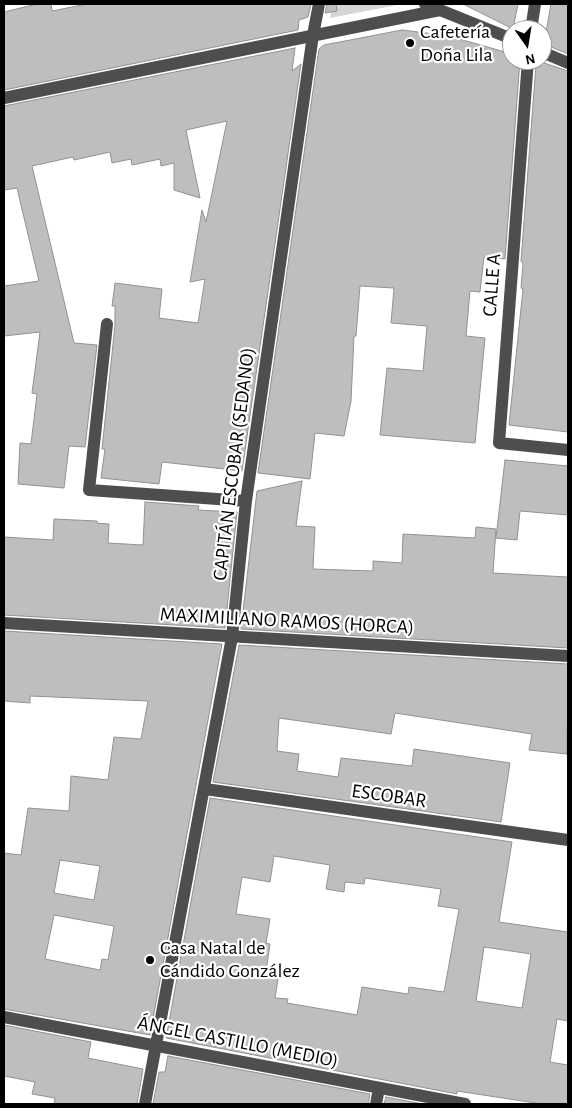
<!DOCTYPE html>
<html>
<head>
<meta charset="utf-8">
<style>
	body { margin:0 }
	#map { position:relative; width:572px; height:1108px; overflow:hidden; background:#fff; font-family:"Alegreya Sans",sans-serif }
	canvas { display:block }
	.frame { position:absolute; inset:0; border:5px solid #000; pointer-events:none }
	.north { position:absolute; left:502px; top:20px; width:50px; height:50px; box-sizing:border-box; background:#fff; border:1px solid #999; border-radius:50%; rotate:167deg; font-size:14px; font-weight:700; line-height:20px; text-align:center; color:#000 }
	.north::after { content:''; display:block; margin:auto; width:18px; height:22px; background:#000; clip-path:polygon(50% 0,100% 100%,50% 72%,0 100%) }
</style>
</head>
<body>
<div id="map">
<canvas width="572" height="1108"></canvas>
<div class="frame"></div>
<div class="north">N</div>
</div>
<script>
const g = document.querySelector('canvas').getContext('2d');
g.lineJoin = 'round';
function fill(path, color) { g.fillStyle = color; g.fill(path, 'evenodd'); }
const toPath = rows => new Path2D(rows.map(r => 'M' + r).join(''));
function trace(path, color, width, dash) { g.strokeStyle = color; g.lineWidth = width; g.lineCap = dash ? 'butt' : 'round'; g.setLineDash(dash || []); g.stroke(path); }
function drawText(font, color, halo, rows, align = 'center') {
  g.font = font + ' "Alegreya Sans",sans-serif'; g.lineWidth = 4.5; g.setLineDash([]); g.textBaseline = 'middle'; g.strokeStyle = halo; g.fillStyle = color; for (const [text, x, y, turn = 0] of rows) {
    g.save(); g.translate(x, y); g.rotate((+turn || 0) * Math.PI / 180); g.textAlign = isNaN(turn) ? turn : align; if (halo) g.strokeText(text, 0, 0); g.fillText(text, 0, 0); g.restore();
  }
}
fill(toPath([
	[333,4,402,4,330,18]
]), '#d5d5d5');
const building = toPath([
	[37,4,51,4,52,11,87,4,311,4,308,17,299,20,298,30,4,90,4,12,37,4],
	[327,4,336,4,337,11,325,13,327,4],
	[463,4,518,4,513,29,463,4],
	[551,4,568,4,568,54,544,44,551,4],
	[402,30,434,34,435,32,505,52,512,55,512,60,520,60,505,259,484,257,480,292,470,291,466,336,485,338,475,443,380,435,387,368,423,371,427,326,391,323,394,288,360,286,356,336,354,336,351,401,344,436,315,433,310,479,258,473,319,49,324,45,402,30],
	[295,48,292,71,301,64,242,471,162,462,159,484,101,478,105,449,102,449,115,325,115,306,112,306,115,283,162,289,159,318,198,323,205,279,190,282,202,210,206,222,227,121,186,130,200,198,174,190,174,163,161,166,160,159,132,165,131,159,112,163,110,152,74,160,73,157,32,166,74,343,97,345,85,447,69,446,64,488,18,484,20,443,31,444,37,394,32,393,40,332,4,336,4,286,39,281,17,188,4,190,4,106,295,48],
	[541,62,568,71,568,432,509,425,523,289,521,288,523,264,521,261,536,65,540,67,541,62],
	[505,460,568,466,568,515,520,511,517,540,496,538,505,460],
	[302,481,296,526,315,527,313,569,373,571,373,561,402,563,403,534,475,538,476,527,496,529,493,573,568,577,568,648,241,629,257,491,302,481],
	[145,502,199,506,198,510,237,512,225,628,4,615,4,537,53,540,54,519,97,521,97,523,109,524,108,543,143,545,145,502],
	[4,631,222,644,150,1035,4,1009,4,853,21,855,28,808,69,811,71,776,108,780,114,737,141,739,148,701,30,696,30,703,4,701,4,631],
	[60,860,100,866,94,900,54,893,60,860],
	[54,915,114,926,108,960,102,959,100,970,45,959,54,915],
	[239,645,568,664,567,754,529,750,532,734,395,713,391,734,279,718,277,751,299,754,297,771,338,777,341,758,412,766,414,749,510,763,501,822,213,782,239,645],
	[210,798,512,842,499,922,568,932,568,1021,557,1019,550,1062,568,1065,568,1104,542,1104,457,1091,457,1094,166,1038,210,798],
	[274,856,330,865,326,889,344,892,345,882,364,884,365,878,441,889,438,906,459,909,444,992,409,987,408,994,362,987,357,1015,287,1003,288,999,275,998,279,973,266,971,270,944,266,943,270,919,236,914,242,877,270,882,274,856],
	[484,947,531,954,522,1008,476,1001,484,947],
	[4,1025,91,1042,88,1058,143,1069,137,1104,54,1104,55,1098,32,1094,35,1082,4,1076,4,1025],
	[168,1056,370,1094,368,1104,153,1104,159,1072,165,1072,168,1056],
	[386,1097,423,1104,384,1104,386,1097]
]);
fill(building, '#bebebe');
trace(building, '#929292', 1);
trace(toPath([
	[425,4,512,39],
	[531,30,535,4],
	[542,52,568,63],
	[528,60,499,443,568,450],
	[4,98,440,10],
	[107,324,89,490,246,501],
	[4,623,568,656],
	[205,789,568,840],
	[4,1017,465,1104],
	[145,1104,232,637,246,501,313,35,319,4],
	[376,1104,379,1088]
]), '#4e4e4e', 12);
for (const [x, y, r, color] of [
	[410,43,5,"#000"],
	[150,960,5,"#000"]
]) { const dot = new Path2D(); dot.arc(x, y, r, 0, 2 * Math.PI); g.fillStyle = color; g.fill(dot); trace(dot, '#fff', 2); }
drawText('20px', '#000', '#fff', [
	["Cafetería",420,32],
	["Doña Lila",420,55],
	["Casa Natal de",160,948],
	["Cándido González",160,971]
], 'left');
drawText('20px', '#000', '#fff', [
	["CALLE A",492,285,-86],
	["CAPITÁN ESCOBAR (SEDANO)",234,464,-83],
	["MAXIMILIANO RAMOS (HORCA)",287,621,3],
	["ESCOBAR",389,796,8],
	["ÁNGEL CASTILLO (MEDIO)",238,1042,11]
]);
</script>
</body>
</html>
